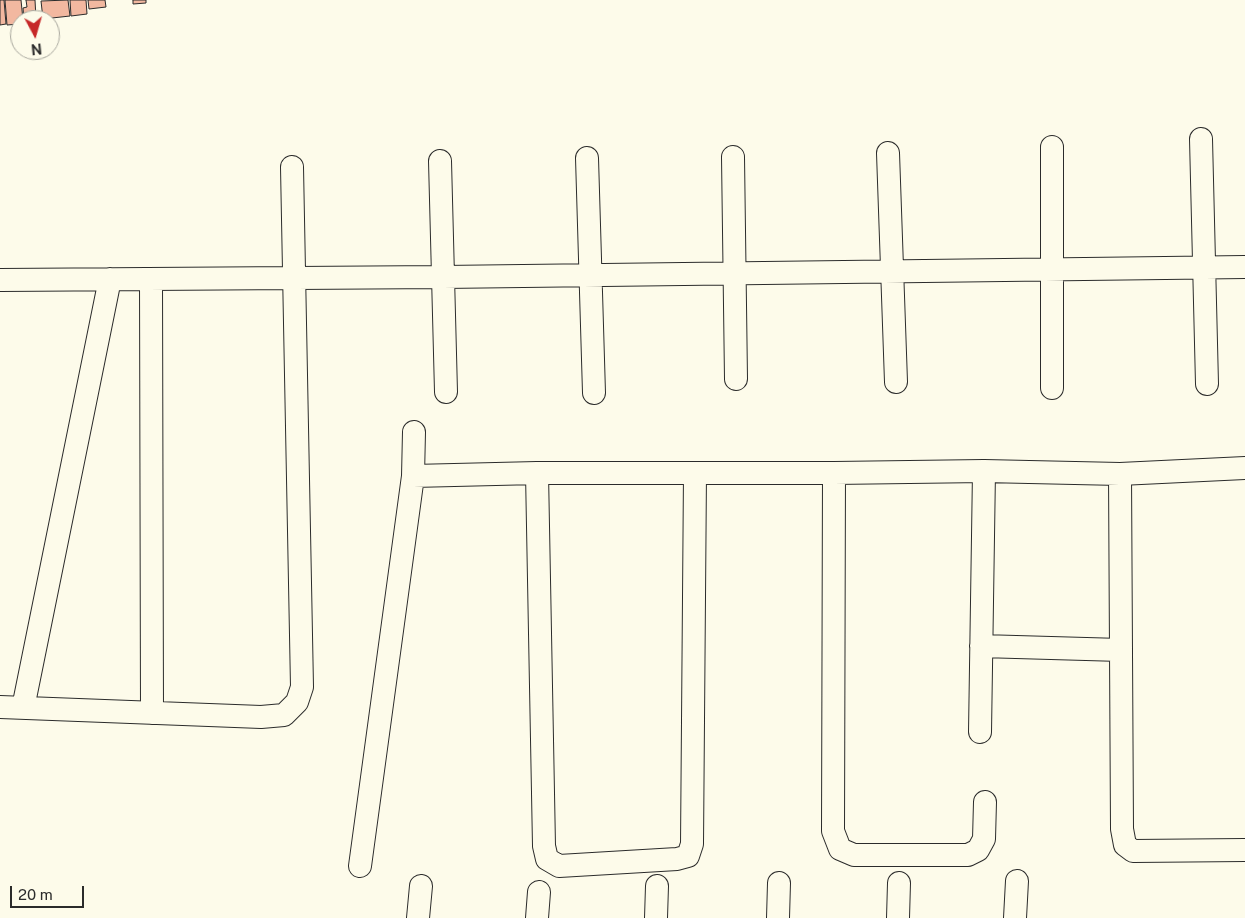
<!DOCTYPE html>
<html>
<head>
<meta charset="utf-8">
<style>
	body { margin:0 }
	#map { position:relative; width:1245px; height:918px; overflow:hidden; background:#fdfbea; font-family:"Public Sans",sans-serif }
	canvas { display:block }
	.north { position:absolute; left:10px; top:10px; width:50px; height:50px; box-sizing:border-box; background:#fdfbea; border:1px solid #a9a89e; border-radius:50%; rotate:174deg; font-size:14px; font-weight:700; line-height:20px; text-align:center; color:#2b2b2b }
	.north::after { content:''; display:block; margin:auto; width:18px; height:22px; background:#c62828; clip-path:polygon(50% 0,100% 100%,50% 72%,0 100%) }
	.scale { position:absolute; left:10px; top:886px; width:74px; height:22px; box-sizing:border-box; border:2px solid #2b2b2b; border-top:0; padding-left:6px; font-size:15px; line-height:18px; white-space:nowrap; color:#2b2b2b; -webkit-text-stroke:4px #fdfbea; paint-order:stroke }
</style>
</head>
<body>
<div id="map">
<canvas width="1245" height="918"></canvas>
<div class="north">N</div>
<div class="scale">20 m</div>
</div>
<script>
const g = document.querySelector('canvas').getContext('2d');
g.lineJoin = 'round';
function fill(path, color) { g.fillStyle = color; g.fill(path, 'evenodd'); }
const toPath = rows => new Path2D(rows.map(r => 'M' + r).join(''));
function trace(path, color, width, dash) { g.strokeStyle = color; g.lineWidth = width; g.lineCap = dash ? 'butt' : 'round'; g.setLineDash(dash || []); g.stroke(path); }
const building = toPath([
	[0,0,4,0,6,24,0,25,0,0],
	[5,0,21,0,23,20,20,20,20,24,7,25,5,0],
	[26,0,35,0,36,19,24,20,23,8,27,7,26,0],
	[68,0,70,16,43,19,41,1,68,0],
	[70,0,86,0,87,14,71,16,70,0],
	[88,0,105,0,106,7,89,9,88,0],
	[133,0,146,0,146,3,133,4,133,0]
]);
fill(building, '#f2b8a0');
trace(building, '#2b2b2b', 1);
const minor = toPath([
	[1201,139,1207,384],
	[888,153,896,382],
	[733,157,736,379],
	[587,158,594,393],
	[440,161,446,392],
	[151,279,152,713],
	[0,280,443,277,1245,267],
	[1052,388,1052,147],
	[537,473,544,846,547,859,559,866,677,859,688,856,692,844,695,473],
	[834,473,833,831,840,849,854,855,968,855,978,850,984,839,985,802],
	[1120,474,1122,829,1125,845,1133,851,1245,850],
	[413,476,537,473,834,473,984,471,1120,474,1245,468],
	[981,646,1121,650],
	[0,707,261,717,284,715,297,702,302,687,292,167],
	[23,708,110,279],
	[980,732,984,471],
	[360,866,413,476,414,432],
	[418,918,421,886],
	[537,918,539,892],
	[656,918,657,886],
	[778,918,779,883],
	[898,918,899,883],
	[1015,918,1017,881]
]);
trace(minor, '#2b2b2b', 24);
trace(minor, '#fdfbea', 22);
</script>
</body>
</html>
